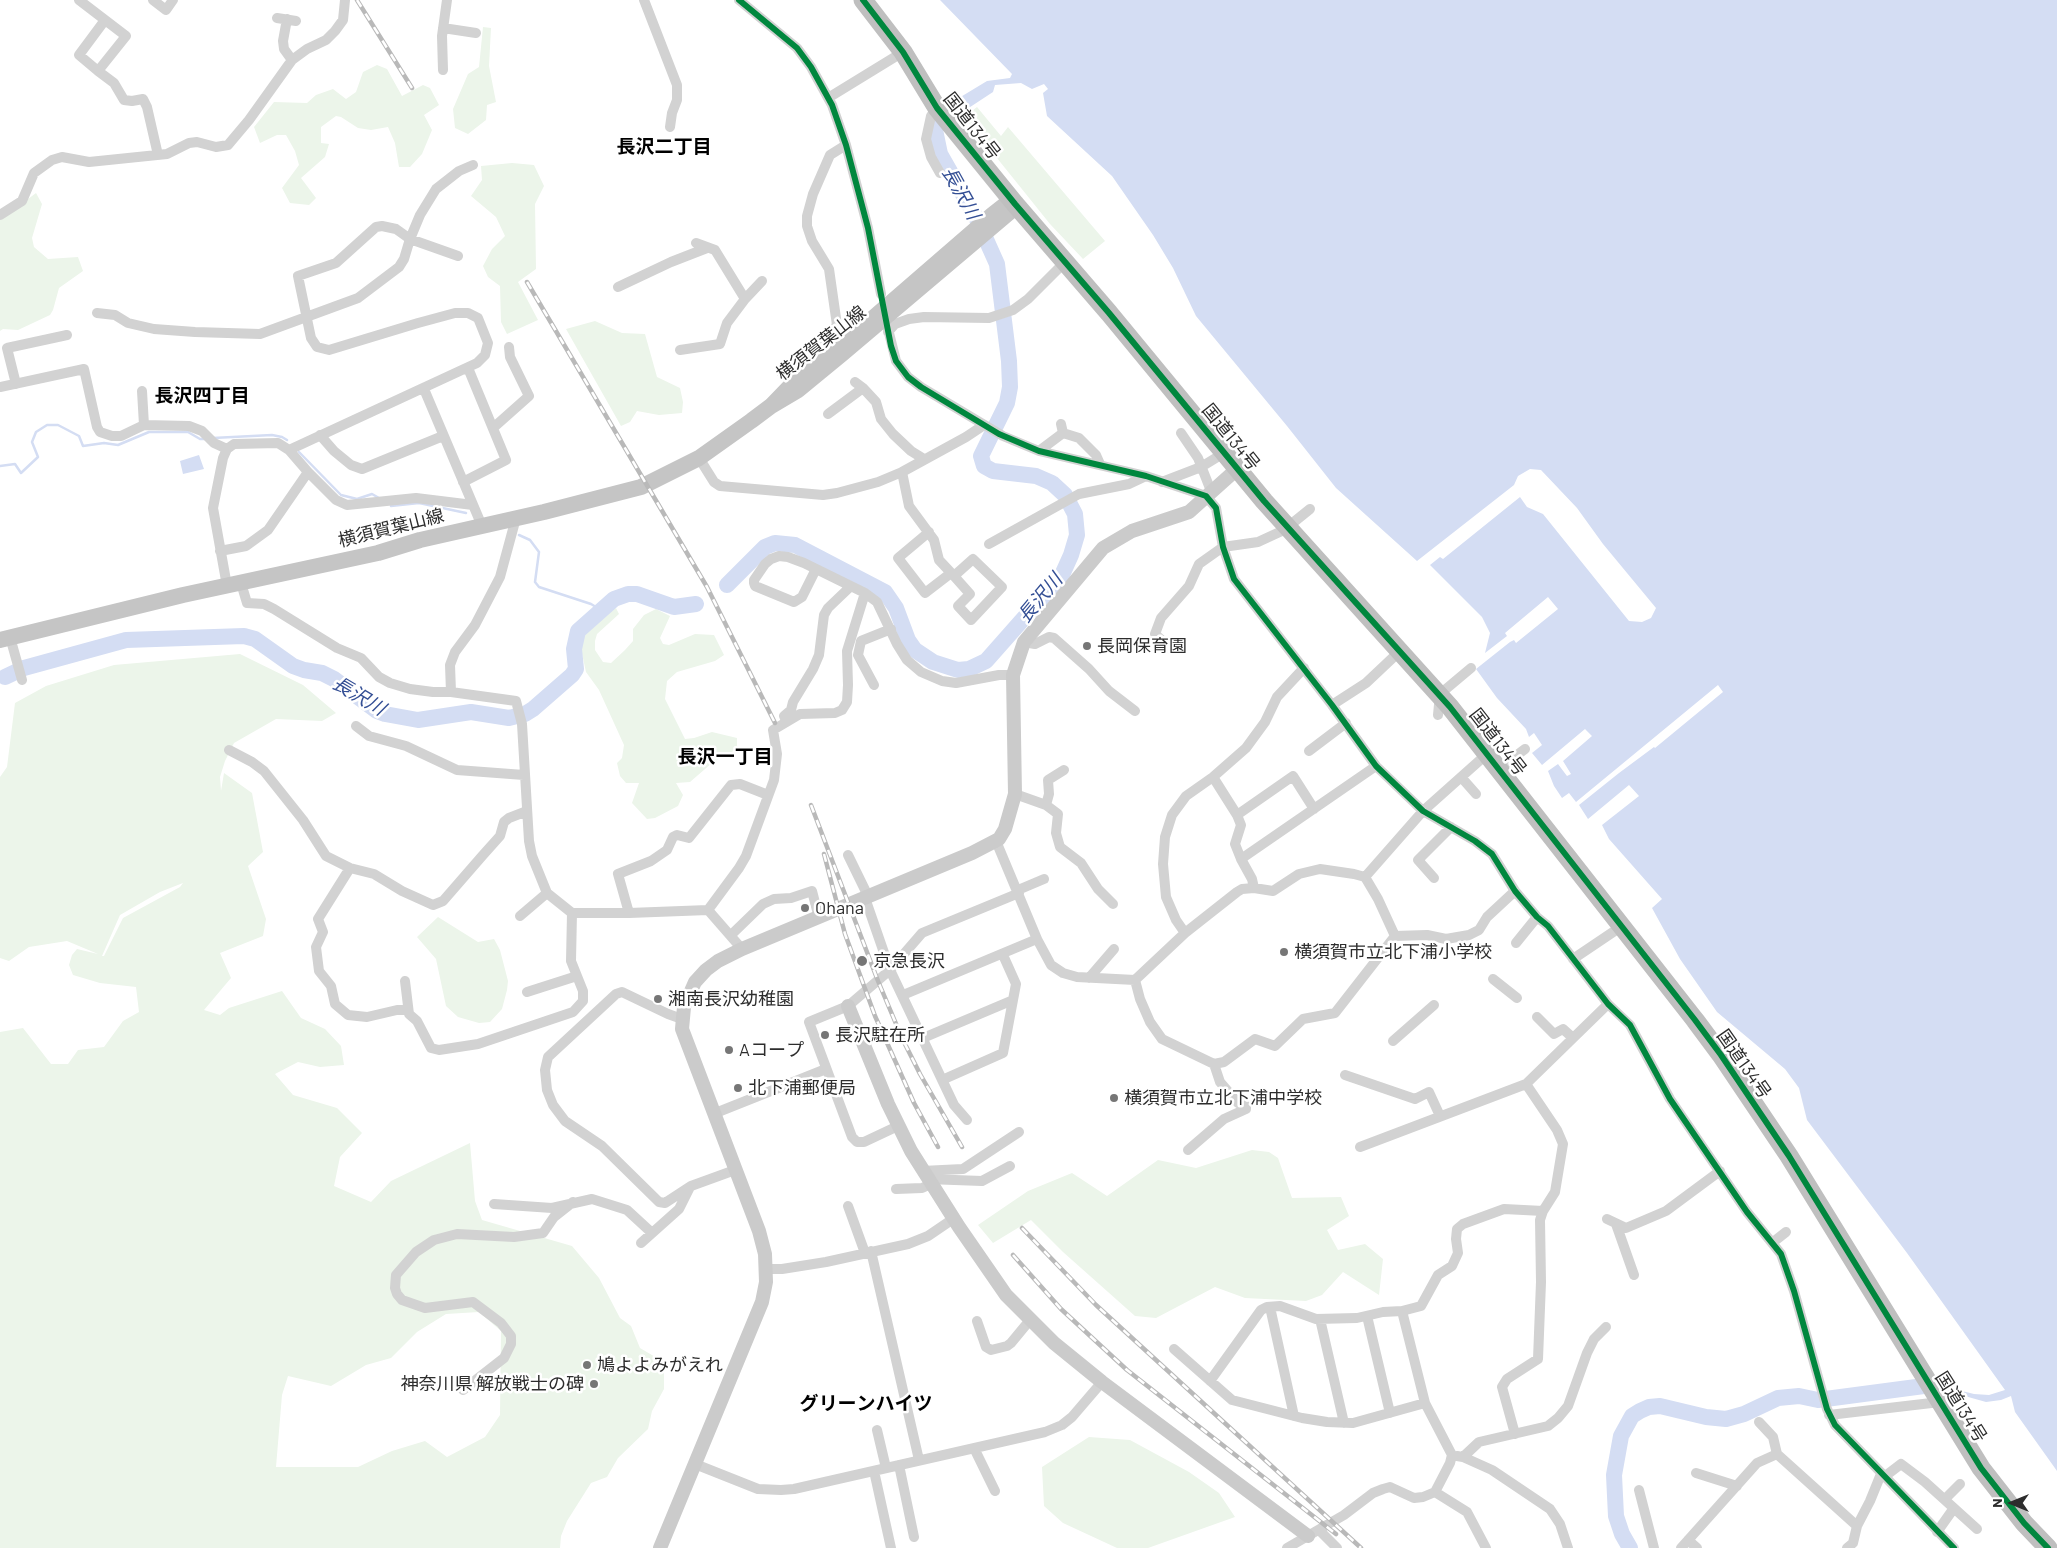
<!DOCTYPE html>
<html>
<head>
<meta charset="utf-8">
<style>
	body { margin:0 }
	#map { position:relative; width:2057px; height:1548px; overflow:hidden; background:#fff; font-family:Barlow,sans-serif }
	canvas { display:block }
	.north { position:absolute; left:1987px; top:1478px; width:50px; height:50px; -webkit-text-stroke:4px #fff; paint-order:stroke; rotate:270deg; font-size:14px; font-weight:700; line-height:20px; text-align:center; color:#2d2d2d }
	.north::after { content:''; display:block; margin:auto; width:18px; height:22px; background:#2d2d2d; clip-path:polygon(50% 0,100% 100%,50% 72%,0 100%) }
</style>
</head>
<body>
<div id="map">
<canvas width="2057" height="1548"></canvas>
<div class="north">N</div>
</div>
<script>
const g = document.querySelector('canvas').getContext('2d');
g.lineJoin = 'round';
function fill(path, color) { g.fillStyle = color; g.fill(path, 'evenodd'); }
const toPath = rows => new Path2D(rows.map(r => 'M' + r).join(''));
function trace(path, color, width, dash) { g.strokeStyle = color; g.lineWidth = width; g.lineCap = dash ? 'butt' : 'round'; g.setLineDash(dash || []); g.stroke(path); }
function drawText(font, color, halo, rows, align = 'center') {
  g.font = font + ' Barlow,"Noto Sans JP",sans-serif'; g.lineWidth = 5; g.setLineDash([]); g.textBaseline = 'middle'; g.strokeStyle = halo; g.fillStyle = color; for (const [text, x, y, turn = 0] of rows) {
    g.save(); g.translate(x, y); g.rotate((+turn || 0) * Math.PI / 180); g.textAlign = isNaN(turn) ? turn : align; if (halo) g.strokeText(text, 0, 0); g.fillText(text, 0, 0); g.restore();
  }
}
fill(toPath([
	[483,27,491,28,489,66,496,102,487,105,486,120,468,134,455,128,453,109,468,74,479,67],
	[377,65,387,69,402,96,423,85,430,88,439,105,424,115,432,130,422,154,410,167,399,167,395,143,388,127,371,130,358,128,341,117,336,116,321,127,321,143,329,144,325,157,301,178,316,198,309,205,290,203,282,188,299,165,295,151,286,135,277,135,260,143,254,127,274,102,307,103,316,95,333,89,346,99,356,92,363,72],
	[977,107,1001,136,1008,127,1105,241,1083,259,1050,224,964,117],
	[512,163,534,165,544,186,535,204,536,269,518,282,538,320,507,334,501,322,500,286,488,277,483,266,492,249,505,236,496,217,471,196,482,180,481,166],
	[36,193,42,204,32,238,34,247,48,259,78,257,83,271,59,288,53,310,50,315,18,330,3,329,0,331,0,220],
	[595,321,622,333,645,334,657,377,680,388,683,402,682,413,659,415,637,411,630,422,621,426,566,329],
	[616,608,619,614,597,634,595,641,595,650,603,662,611,663,625,650,633,641,633,629,644,615,656,609,670,616,660,638,663,644,669,645,695,634,714,635,724,655,715,661,677,672,667,681,665,699,685,739,694,738,712,732,737,738,737,749,712,763,690,782,676,783,683,795,678,806,655,818,647,819,632,803,639,783,626,783,620,776,617,763,622,758,624,745,599,690,586,672,581,649,582,636,591,625],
	[240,654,303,685,336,713,322,721,276,719,234,743,225,761,220,777,221,791,224,773,252,793,263,852,248,866,266,919,263,936,220,953,231,978,204,1010,220,1015,229,1008,282,991,301,1018,325,1029,341,1046,344,1065,320,1067,298,1062,275,1074,293,1095,337,1108,362,1133,340,1157,334,1186,371,1202,391,1181,470,1143,475,1201,482,1220,572,1246,599,1278,620,1318,631,1326,640,1348,657,1358,664,1368,664,1389,652,1411,648,1429,618,1458,607,1477,591,1483,567,1521,561,1536,560,1548,0,1548,0,1032,23,1028,51,1064,68,1064,78,1050,104,1047,123,1021,139,1012,136,987,100,983,73,975,69,965,72,955,77,949,98,954,67,941,29,947,9,961,0,958,0,777,7,767,15,703,46,686,114,665],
	[183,883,180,887,123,918,104,956,102,956,120,915,160,892],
	[479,1312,501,1331,500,1415,485,1437,447,1457,425,1441,392,1451,358,1467,276,1467,282,1395,288,1376,331,1386,366,1365,391,1358,417,1332,446,1314],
	[438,917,478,942,494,939,500,950,508,981,507,990,502,1009,490,1022,479,1023,458,1017,446,1006,436,959,417,937],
	[1252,1150,1269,1152,1278,1158,1292,1198,1341,1197,1349,1216,1327,1230,1338,1250,1365,1244,1383,1259,1379,1295,1343,1272,1322,1295,1306,1301,1245,1298,1215,1287,1156,1318,1135,1316,1063,1252,1031,1220,993,1243,978,1225,1028,1191,1072,1173,1107,1196,1158,1160,1196,1168],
	[1089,1437,1130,1440,1189,1472,1219,1493,1235,1517,1148,1548,1117,1548,1063,1523,1044,1506,1042,1467]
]), '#ecf5ea');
fill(toPath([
	[940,0,2057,0,2057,1471,2015,1412,2011,1396,2001,1400,1986,1402,1954,1393,1945,1395,1939,1382,1953,1379,1958,1390,1974,1394,1989,1395,2005,1390,1907,1253,1807,1120,1799,1088,1785,1069,1717,1012,1680,959,1652,908,1662,899,1609,839,1602,825,1639,796,1629,785,1588,819,1579,805,1619,773,1654,747,1655,748,1723,692,1718,685,1576,802,1569,793,1562,798,1554,786,1548,771,1558,764,1567,776,1571,774,1563,761,1592,736,1585,729,1542,765,1532,753,1542,745,1534,733,1529,737,1526,729,1497,698,1476,669,1510,642,1514,640,1516,643,1558,609,1548,597,1505,633,1507,636,1485,653,1490,633,1482,617,1430,565,1440,557,1443,559,1520,497,1527,507,1543,514,1629,621,1642,622,1651,618,1656,608,1603,544,1577,508,1541,470,1530,469,1518,476,1514,485,1417,561,1336,488,1287,426,1196,316,1173,268,1153,235,1112,176,1047,116,1043,93,1048,89,1044,84,1032,89,1021,83,995,85,993,92,958,115,949,104,987,81,1010,78,1012,74],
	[199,455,204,469,183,474,180,461]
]), '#d4ddf3');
trace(toPath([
	[213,438,272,435,282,437,287,440],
	[299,452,341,495,357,499,372,494,379,498],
	[0,466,15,464,21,473,38,457,32,442,36,432,47,425,58,425,79,436,83,446,104,443,118,445,149,432,188,432,200,439,205,439],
	[391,506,419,503,466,513],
	[519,535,530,540,539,552,535,582,539,587,591,604,601,610],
	[0,678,5,677]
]), '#d4ddf3', 2.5);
trace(toPath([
	[727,585,765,547,775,543,795,545,885,592,896,608,908,640,915,650,933,662,958,670,969,669,986,661,1062,575,1071,555,1077,535,1075,514,1065,495,1052,483,1036,476,993,471,984,466,981,456,1007,403,1010,387,1009,361,997,264,976,217,940,154,935,130,942,118,954,110],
	[5,677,24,668,126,640,244,636,255,639,293,666,304,670,322,673,334,679,377,711,385,714,418,720,471,712,509,718,525,714,533,709,572,675,576,669,574,649,578,631,614,599,628,594,637,594,674,607,696,604],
	[1630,1548,1622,1534,1616,1516,1614,1475,1621,1436,1632,1416,1640,1411,1649,1407,1660,1406,1706,1417,1726,1419,1744,1414,1778,1398,1799,1396,1818,1400,1939,1384]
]), '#d4ddf3', 16);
trace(toPath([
	[79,0,126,36,98,71,114,83,124,100,132,101,143,99,147,107,158,155],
	[153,0,166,10,173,0],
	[644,0,677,85,677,100,672,113,670,127],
	[739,0,797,48,811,67,832,105,846,145,868,228,881,294],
	[277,18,296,21],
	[287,19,283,41,284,49,292,60],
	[443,28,476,33],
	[443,70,442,36,447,0],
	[98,71,79,55,105,20],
	[828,98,903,52],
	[937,108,931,116,926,139,931,157,940,173],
	[846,145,830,155,813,194,807,216,807,226,812,241,829,269,837,325,853,341],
	[0,215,22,201,34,173,52,160,62,157,89,162,167,154,189,143,197,142,216,147,228,145,249,120,292,60,307,49,326,40,335,31,343,20,345,0],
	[618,287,671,262,707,248],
	[745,299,762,281],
	[97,313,115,315,128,323,154,329,195,332,260,334,358,298,399,267,404,259,410,239,420,215,436,189,459,171,473,165],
	[888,329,896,361,908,377,921,387,1003,436,1039,451,1146,476,1206,496,1216,508,1223,547,1234,579,1332,705,1376,766,1423,811,1475,841,1492,854,1515,891,1537,917,1548,926,1608,1004,1630,1025,1670,1099,1747,1212,1781,1254,1794,1291,1827,1409,1835,1425,1954,1548],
	[888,332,895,324,909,319,924,317,989,318,1013,310,1028,299,1064,263],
	[680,350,720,344,727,323,745,299,715,250,696,243],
	[781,372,786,370,826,338,837,325],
	[855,382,863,388,876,402,881,419,893,434,911,451,924,459],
	[16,384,7,348,67,335],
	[0,387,84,369,97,427,100,432,112,436,121,436,144,425,189,426,202,431,214,443,227,449],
	[424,389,482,526],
	[142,391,144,425],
	[828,414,863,388],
	[1061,424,1063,433,1079,438,1096,455,1100,464],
	[493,428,529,396,510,357,509,347],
	[1181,433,1198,458,1211,491],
	[320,435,334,451,351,465,362,469,443,436],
	[289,450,477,363,485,355,488,343,478,318,468,313,455,313,418,323,329,350,317,347,311,338,298,276,336,263,376,227,382,226,396,229,410,239,458,256],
	[1039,451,1063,433],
	[699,458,714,482,720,486,823,495,837,493,878,482,902,472,966,437,984,425],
	[902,472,909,506,934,540,939,560,954,576,970,594,958,606,971,620,1002,587,973,559,954,576],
	[463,482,506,460,468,368],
	[1162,482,1201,467,1224,453],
	[929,532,898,558,925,593,951,573],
	[989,544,1079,494,1129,484,1146,476],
	[220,551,246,546,268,530,308,472,336,500,347,505,416,498,473,505],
	[816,569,802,597,794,602,755,586,754,583,754,580,765,564,771,559,779,556,788,557,804,563,865,593,877,602,897,644,907,660,921,672,942,681,956,683,999,675,1013,675],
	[241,583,247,603,264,604,274,609,337,648,361,658,379,677,390,683,410,689,433,692,451,692,516,701,522,724,529,841,532,856,547,893,572,913,629,913,708,910,742,949],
	[227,586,213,508,223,458,227,449,234,444,278,443,289,450,308,472],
	[10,637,22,680],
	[1024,642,1035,644,1049,637,1054,638,1089,669,1109,691,1135,711],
	[1172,650,1155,634,1161,618,1189,586,1199,564,1223,547,1258,542,1284,530,1310,509],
	[874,685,858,655,861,641,891,629],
	[451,692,450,665,455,652,475,625,500,577,516,518],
	[1332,705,1366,683,1401,650],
	[1438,715,1440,694,1471,668],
	[786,721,784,716,791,710,793,702,813,669,819,655,824,615,828,608,851,586],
	[356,726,369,736,406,746,457,770,524,775],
	[229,750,252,762,264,771,303,820,326,856,350,868,374,874,402,891,433,905,443,901,483,855,500,836,504,822,509,818,527,811],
	[1309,751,1346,723],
	[1500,768,1525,749],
	[1213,777,1237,815,1241,825,1235,844,1241,859],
	[1461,777,1476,794],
	[1015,794,1046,805,1058,814,1056,833,1060,847,1081,863,1098,889,1113,904],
	[1046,805,1049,794,1048,780,1064,770],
	[1237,815,1293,776,1314,809],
	[996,841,1037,939,1051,965,1063,973,1077,977,1135,980,1185,933,1237,892,1242,889,1254,888,1273,891,1299,874,1320,869,1354,874,1365,877,1378,899,1395,936],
	[848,855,868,896],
	[350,868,318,919,323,932,316,947,319,971,331,986,335,1004,348,1015,367,1017,397,1010,407,1010],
	[1365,877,1423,811,1488,753],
	[1434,878,1418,860,1451,827],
	[1254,888,1252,879,1241,859,1376,766],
	[1018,890,1044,879],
	[865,898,890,970,954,1105,967,1120],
	[708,910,739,868,746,856,774,780,777,754,773,730,800,714,835,713,842,710,847,702,848,685,847,651,865,593],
	[629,913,618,874,651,861,667,850,673,837,677,835,689,838,731,785,740,784,768,795],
	[520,916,547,893],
	[1185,933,1176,920,1166,897,1163,864,1165,837,1172,815,1186,796,1213,777,1246,748,1265,722,1277,697,1304,668],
	[731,935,763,904,774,899,791,898,812,891,819,918],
	[1395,936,1427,935,1446,939,1469,935,1479,930,1487,917,1515,891],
	[1516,943,1537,917],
	[1573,959,1622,926],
	[1089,978,1114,949],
	[1493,979,1517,998],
	[1135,980,1140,999,1150,1022,1162,1039,1214,1064,1224,1062,1255,1039,1275,1046,1303,1019,1335,1013,1395,936],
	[405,981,409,1014,417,1021,431,1048,439,1050,478,1044,573,1012,583,1001,583,991,571,961,572,913],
	[527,992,577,976],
	[903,995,1037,939],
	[1537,1017,1554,1034,1563,1029,1573,1038],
	[682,1019,668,1014,622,992,616,994,548,1057,545,1070,547,1090,553,1105,565,1121,602,1146,659,1202,665,1203,691,1186,735,1170],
	[923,1038,1013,1000],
	[1393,1041,1434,1005],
	[1345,1075,1415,1099,1429,1092,1440,1116],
	[942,1080,1003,1053,1016,984,1003,955],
	[713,1114,826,1069],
	[898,1126,864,1142,857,1142,852,1137,809,1022,848,1006,890,970,922,933,1019,893],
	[1360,1147,1526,1084,1608,1004],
	[1188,1150,1224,1119,1246,1109,1246,1106,1238,1103,1220,1082,1214,1064],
	[922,1171,963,1169,1019,1132],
	[927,1179,982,1181,1010,1166],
	[896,1189,922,1188,931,1184],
	[494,1204,552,1208,592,1199,627,1210,652,1233],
	[848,1206,865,1253],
	[1607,1219,1626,1228,1666,1211,1720,1171],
	[1616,1224,1634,1275],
	[641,1243,679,1209,690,1187],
	[1772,1243,1786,1232],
	[871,1251,919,1460],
	[766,1269,782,1269,826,1262,908,1244,928,1236,953,1219],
	[1270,1307,1294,1416],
	[1402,1311,1421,1306,1438,1275,1452,1266,1458,1253,1456,1239,1457,1229,1463,1224,1504,1209,1543,1211],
	[1367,1316,1390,1413],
	[1320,1319,1344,1423],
	[977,1321,986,1347,991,1350,1007,1346,1011,1343,1030,1320],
	[1174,1349,1232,1400,1302,1418,1327,1422,1353,1423,1425,1403],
	[1210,1381,1261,1310,1267,1307,1280,1306,1316,1319,1357,1318,1383,1312,1402,1311,1425,1403,1452,1455,1450,1463,1435,1492,1423,1497,1414,1498,1390,1487,1383,1489,1373,1493,1344,1515,1287,1548],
	[463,1390,504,1358,511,1344,511,1336,501,1323,473,1302,425,1308,402,1300,397,1294,395,1288,396,1275,416,1252,434,1240,457,1234,514,1237,543,1233,554,1217,573,1202],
	[1829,1415,1940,1402],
	[1759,1422,1773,1437,1777,1454,1857,1526],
	[877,1430,886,1468],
	[1515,1434,1502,1387,1507,1379,1538,1359,1541,1282,1540,1220,1543,1211,1555,1192,1563,1144,1557,1130,1526,1084],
	[974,1448,995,1491],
	[1457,1456,1463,1457,1492,1470,1550,1509,1560,1524,1568,1548],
	[1463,1457,1479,1442,1548,1426,1558,1418,1568,1406,1587,1353,1594,1339,1606,1327],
	[695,1464,758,1489,781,1490,794,1489,1045,1432,1062,1425,1072,1417,1102,1382],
	[899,1465,914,1537],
	[874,1471,891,1548],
	[1696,1473,1737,1486],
	[1884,1477,1901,1464,1925,1482,1977,1529],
	[1639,1490,1654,1548],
	[1435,1492,1467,1512,1486,1548],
	[1945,1499,1960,1484],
	[1319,1530,1337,1548],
	[1937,1532,1954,1508],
	[1688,1540,1697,1548],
	[1681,1548,1757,1463,1777,1454],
	[1847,1548,1853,1543,1857,1526,1870,1501,1881,1474]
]), '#d2d2d2', 10);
trace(toPath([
	[848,1006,888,1104,911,1151,959,1227,1006,1295,1054,1343,1102,1382,1308,1536],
	[660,1548,762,1302,766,1282,765,1254,759,1231,682,1029,684,1007,695,982,706,970,718,961,742,949,972,853,999,839,1005,829,1015,794,1013,675,1024,642,1103,548,1132,531,1189,512,1237,469]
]), '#cbcbcb', 14);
trace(toPath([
	[0,640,183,595,378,553,420,540,544,512,641,487,699,458,751,421,771,406,799,377,850,338,992,215,1006,204,1015,204,1011,211,842,354,798,390,771,406]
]), '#c5c5c5', 16);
trace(toPath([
	[863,0,903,52,937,108,1015,204,1109,313,1264,501,1450,707,1695,1020,1721,1055,1789,1156,1981,1468,2024,1523,2048,1548]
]), '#bfbfbf', 19);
const rail = toPath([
	[357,0,412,88],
	[527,282,707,587,775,723],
	[811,805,878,981,902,1038,920,1074,962,1147],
	[824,854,845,934,875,1016,914,1103,938,1147],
	[1022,1228,1096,1305,1361,1548],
	[1013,1255,1061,1309,1127,1370,1336,1534]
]);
trace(rail, '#b9b9b9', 4.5);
trace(rail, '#fff', 2.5, [8]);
trace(toPath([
	[739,0,797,48,811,67,832,105,846,145,868,228,891,346,896,361,908,377,921,387,999,434,1039,451,1146,476,1206,496,1216,508,1223,547,1234,579,1332,705,1376,766,1423,811,1475,841,1492,854,1515,891,1537,917,1548,926,1608,1004,1630,1025,1670,1099,1747,1212,1781,1254,1794,1291,1827,1409,1835,1425,1954,1548],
	[863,0,903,52,937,108,1015,204,1109,313,1264,501,1450,707,1695,1020,1721,1055,1789,1156,1981,1468,2024,1523,2048,1548]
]), '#00873e', 6);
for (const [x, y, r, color] of [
	[1087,646,5,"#767676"],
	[805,908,5,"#767676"],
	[1284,952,5,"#767676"],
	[862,961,6,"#767676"],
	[658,999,5,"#767676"],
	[825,1035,5,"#767676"],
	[729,1050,5,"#767676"],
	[738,1088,5,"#767676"],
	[1114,1098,5,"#767676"],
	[587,1365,5,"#767676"],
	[594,1384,5,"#767676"]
]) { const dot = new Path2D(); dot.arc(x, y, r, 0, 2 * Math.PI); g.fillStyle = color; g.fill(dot); trace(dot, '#fff', 2); }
drawText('18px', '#2d2d2d', '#fff', [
	["国道134号",972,126,52],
	["横須賀葉山線",821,343,-38],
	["国道134号",1231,437,51],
	["横須賀葉山線",391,528,-14],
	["国道134号",1498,742,52],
	["国道134号",1744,1064,55],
	["国道134号",1961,1407,58]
]);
drawText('18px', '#2d2d2d', '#fff', [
	["長岡保育園",1097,646],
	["Ohana",815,908],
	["横須賀市立北下浦小学校",1294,952],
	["京急長沢",873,961],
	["湘南長沢幼稚園",668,999],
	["長沢駐在所",835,1035],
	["Aコープ",739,1050],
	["北下浦郵便局",748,1088],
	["横須賀市立北下浦中学校",1124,1098],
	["鳩よよみがえれ",597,1365],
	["神奈川県 解放戦士の碑",584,1384,"right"]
], 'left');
drawText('bold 19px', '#000', '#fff', [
	["長沢二丁目",664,147],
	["長沢四丁目",202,396],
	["長沢一丁目",725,757],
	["グリーンハイツ",866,1404]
]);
drawText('italic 19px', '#344f95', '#fff', [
	["長沢川",961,193,61],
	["長沢川",1040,598,-50],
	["長沢川",359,696,31]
]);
</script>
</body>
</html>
